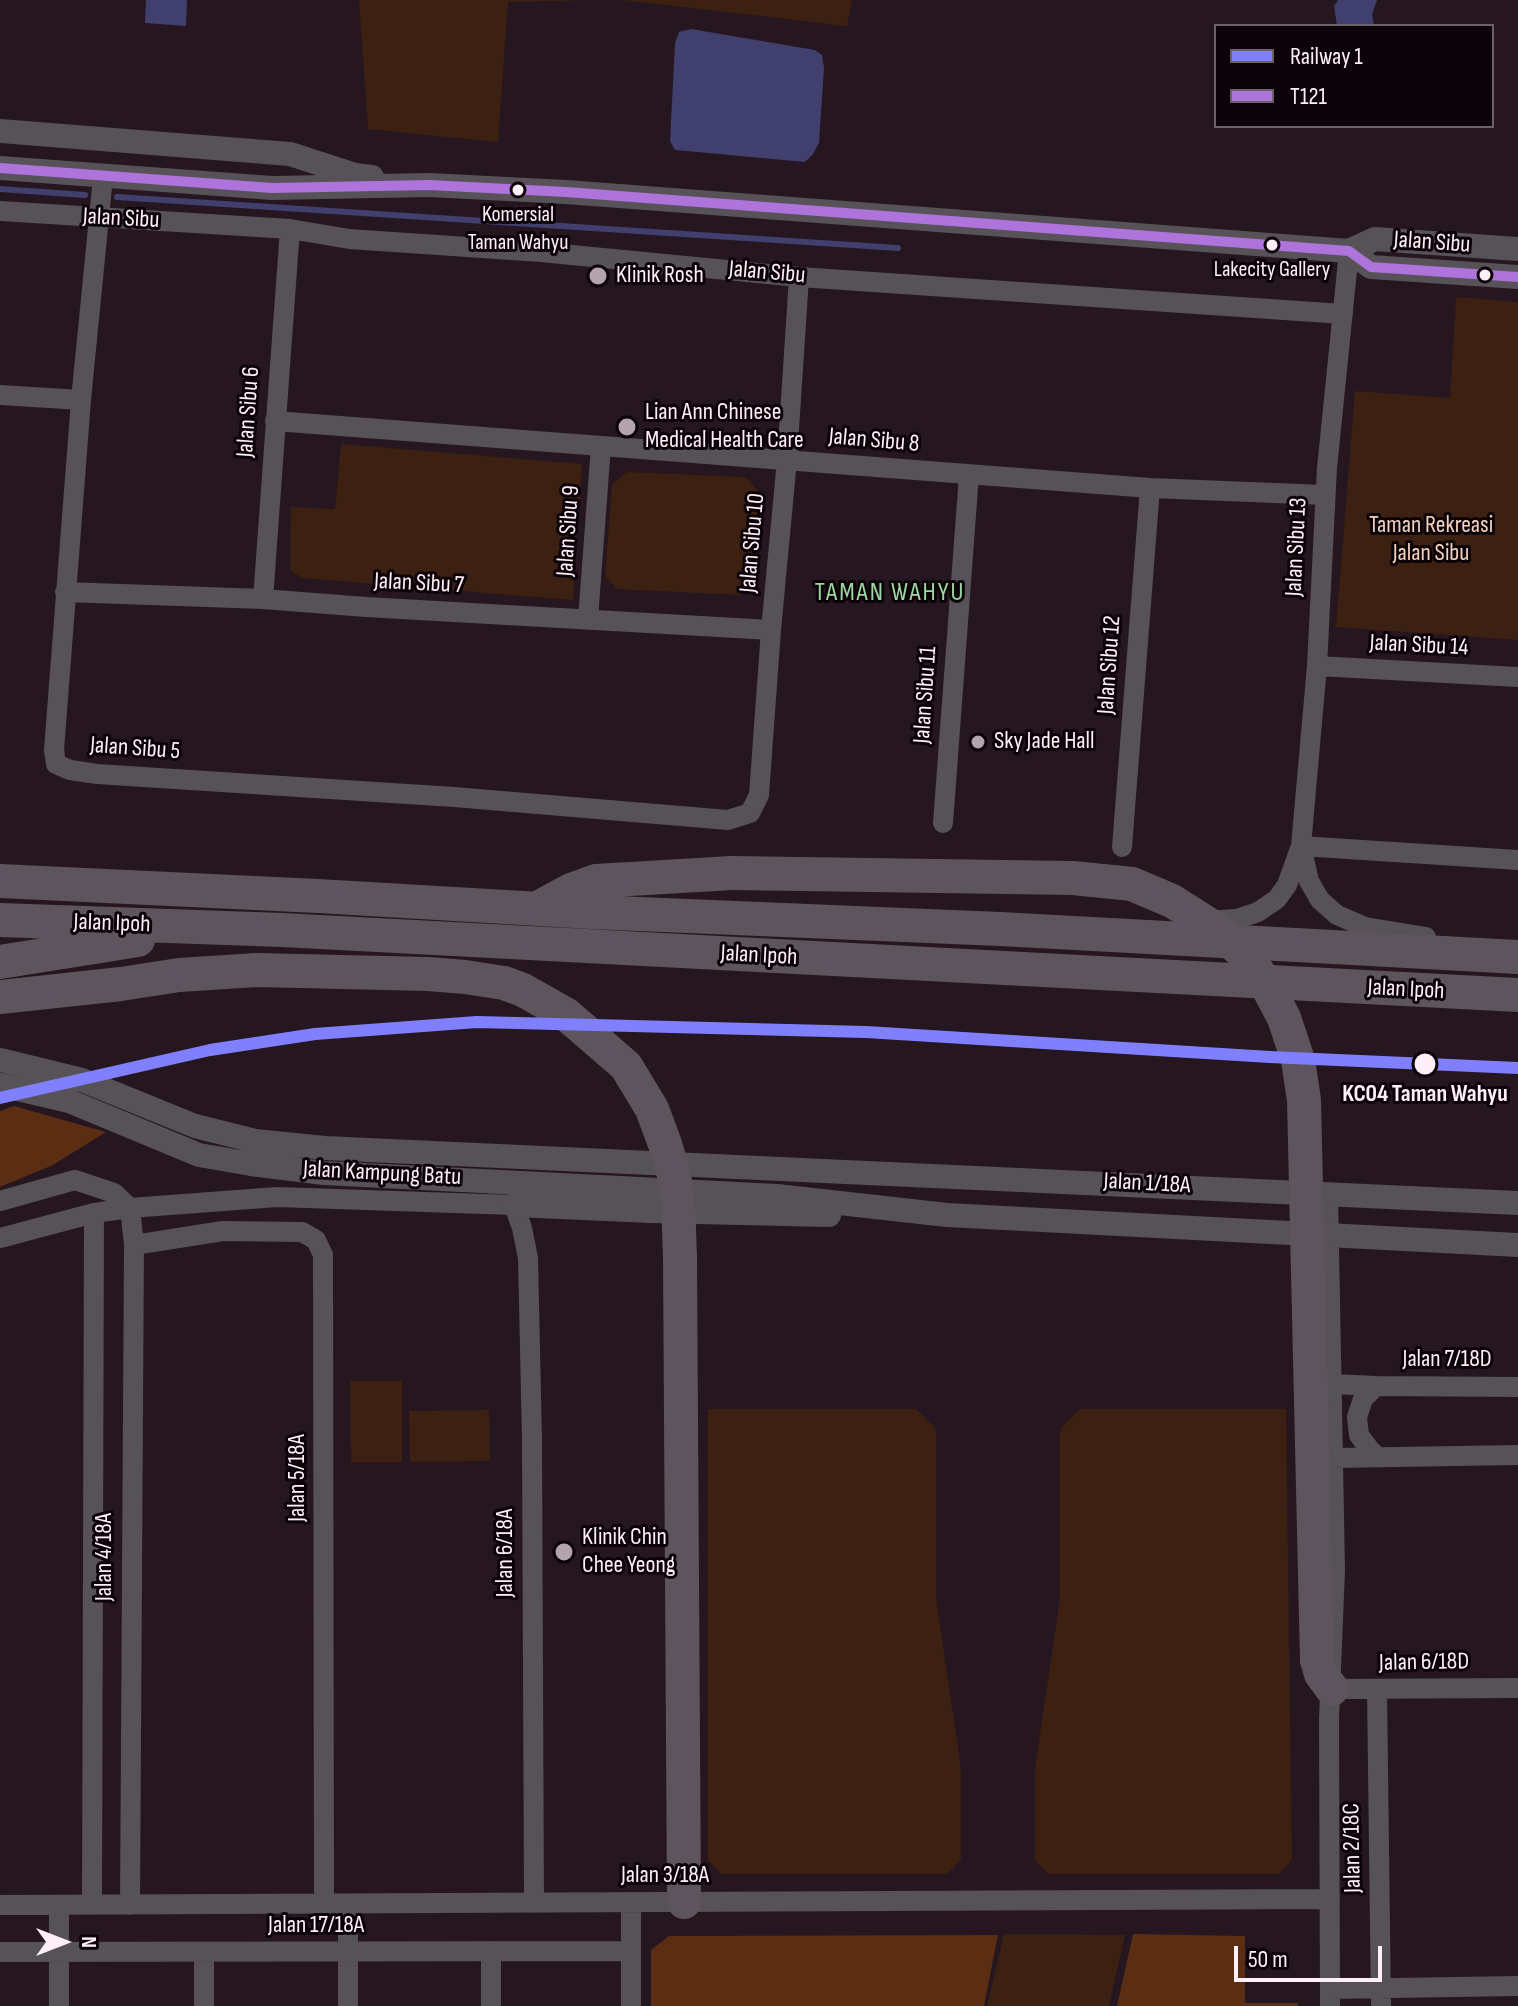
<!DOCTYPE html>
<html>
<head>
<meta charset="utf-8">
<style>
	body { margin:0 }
	#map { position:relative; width:1518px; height:2006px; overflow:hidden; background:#25161f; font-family:"Sofia Sans Condensed",sans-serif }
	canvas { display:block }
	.legend { position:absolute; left:1214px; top:24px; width:280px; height:104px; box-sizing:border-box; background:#0c0308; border:2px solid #6d6168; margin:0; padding:10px 14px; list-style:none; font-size:24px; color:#ffeff7 }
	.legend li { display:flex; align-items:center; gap:16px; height:40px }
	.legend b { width:40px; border:2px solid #6d6168 }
	.north { position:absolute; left:24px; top:1902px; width:80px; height:80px; -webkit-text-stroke:6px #0c0308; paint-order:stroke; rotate:90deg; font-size:22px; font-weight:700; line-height:32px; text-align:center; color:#ffeff7 }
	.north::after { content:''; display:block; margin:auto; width:28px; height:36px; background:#ffeff7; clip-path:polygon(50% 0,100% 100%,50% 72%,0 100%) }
	.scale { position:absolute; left:1234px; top:1946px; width:148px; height:36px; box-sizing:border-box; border:4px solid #ffeff7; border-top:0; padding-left:10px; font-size:24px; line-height:28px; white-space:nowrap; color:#ffeff7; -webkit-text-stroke:6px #0c0308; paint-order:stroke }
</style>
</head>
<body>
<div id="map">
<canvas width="1518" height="2006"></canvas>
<ul class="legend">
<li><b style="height:10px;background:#8080ff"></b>Railway 1</li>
<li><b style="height:10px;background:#af73dc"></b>T121</li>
</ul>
<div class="north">N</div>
<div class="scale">50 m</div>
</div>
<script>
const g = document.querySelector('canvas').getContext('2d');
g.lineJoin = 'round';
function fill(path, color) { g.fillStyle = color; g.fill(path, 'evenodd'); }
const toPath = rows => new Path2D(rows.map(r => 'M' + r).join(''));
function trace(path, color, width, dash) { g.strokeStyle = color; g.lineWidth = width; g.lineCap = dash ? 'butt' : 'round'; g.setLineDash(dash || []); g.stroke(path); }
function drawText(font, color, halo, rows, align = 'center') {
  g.font = font + ' "Sofia Sans Condensed",sans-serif'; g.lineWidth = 6; g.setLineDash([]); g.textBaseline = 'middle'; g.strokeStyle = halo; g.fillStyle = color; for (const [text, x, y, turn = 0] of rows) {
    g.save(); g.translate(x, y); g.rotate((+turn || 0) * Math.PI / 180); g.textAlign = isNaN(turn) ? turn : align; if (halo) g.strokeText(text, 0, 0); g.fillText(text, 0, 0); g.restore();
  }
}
fill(toPath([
	[359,0,595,0,508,2,498,142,368,129],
	[623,0,852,0,847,26],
	[1456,297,1518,302,1518,640,1336,627,1355,391,1450,398],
	[341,444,582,464,573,600,302,578,290,570,291,507,335,509],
	[627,472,745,477,758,491,752,581,741,595,617,589,605,576,612,485],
	[350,1381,402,1381,402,1462,351,1462],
	[708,1409,916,1409,936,1429,936,1598,961,1768,961,1860,947,1874,721,1874,708,1860],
	[1080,1409,1286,1409,1292,1860,1279,1874,1048,1874,1035,1860,1035,1768,1060,1598,1060,1429],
	[489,1410,490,1461,410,1462,409,1411],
	[1004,1934,1125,1935,1109,2006,987,2006]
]), '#3c2012');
fill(toPath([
	[14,1106,106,1132,53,1165,0,1187,0,1111],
	[1133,1934,1245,1936,1245,2003,1298,2003,1298,2006,1117,2006],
	[998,1935,984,2006,651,2006,651,1950,669,1936]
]), '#5b2e14');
fill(toPath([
	[146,0,187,0,186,26,145,23],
	[1338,0,1377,0,1372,14,1374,26,1337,26,1334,6],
	[691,29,815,50,822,55,824,68,819,143,813,154,805,162,675,150,670,141,675,43,679,32]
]), '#403f6e');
trace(toPath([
	[0,189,85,195],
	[117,197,898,248]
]), '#403f6e', 6);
trace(toPath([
	[103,177,81,400,54,750,56,764,70,770,97,774,454,797,728,820,750,813,759,795,771,630,787,460,799,277],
	[0,211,290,229,349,239,541,252,799,277,1343,314],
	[0,395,81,400],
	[275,421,1150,488,1325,495],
	[65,592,263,599,366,607,771,630],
	[263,599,290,229],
	[588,619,601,446],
	[1317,666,1518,677],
	[943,823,969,475],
	[1301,846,1309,881,1320,900,1337,915,1365,927,1426,937],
	[1301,846,1518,860],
	[1122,847,1150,488],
	[1204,921,1237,919,1258,912,1277,899,1287,885,1301,846,1317,666,1327,468,1349,251],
	[1328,1193,1335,1570,1329,1719,1330,2006],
	[0,1201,75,1180,114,1193,130,1208],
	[0,1238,94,1213,130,1208,277,1197,514,1205,522,1228,528,1258,532,1440,534,1903],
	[134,1245,223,1231,302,1232,316,1240,323,1255,324,1904],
	[1333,1384,1376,1386,1518,1387],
	[1376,1386,1363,1399,1357,1417,1359,1435,1370,1450,1377,1456],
	[1334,1458,1518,1455],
	[1332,1689,1518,1688],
	[1377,1689,1381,2006],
	[631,1902,631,2006],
	[0,1905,1330,1899],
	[92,1905,94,1213],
	[130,1905,134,1245,130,1208],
	[59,1906,59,2006],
	[491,1951,491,2006],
	[0,1952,631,1951],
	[1330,1989,1518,1986],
	[204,2006,204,1952],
	[348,2006,348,1904]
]), '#575158', 20);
trace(toPath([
	[0,131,290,154,355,175,372,177],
	[0,168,272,188,429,185,566,192,1349,251,1371,267,1518,277],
	[1349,251,1375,239,1518,249],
	[0,1060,82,1080,195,1126,255,1141,325,1148,1518,1203],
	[0,1085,69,1101,199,1155,251,1164,324,1173,777,1196,947,1215,1518,1245],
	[514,1205,651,1211,829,1215]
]), '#575158', 24);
trace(toPath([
	[0,881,318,896,591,912,1000,929,1518,957],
	[536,909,571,890,596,881,732,873],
	[0,920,282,930,1518,995],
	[0,962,138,940],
	[680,1257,684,1902],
	[1317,1660,1321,1674,1332,1689]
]), '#5e545e', 34);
trace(toPath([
	[732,873,1073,878,1132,884,1172,901,1221,932,1248,958,1265,982,1284,1018,1298,1060,1304,1100,1317,1660],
	[0,997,121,984,179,975,257,970,428,974,465,977,504,983,523,990,567,1015,626,1066,652,1109,665,1144,674,1175,678,1201,680,1257]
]), '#5e545e', 34);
trace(toPath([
	[0,168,272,188,429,185,566,192,1349,251,1371,267,1518,277]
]), '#af73dc', 10);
trace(toPath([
	[0,1098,210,1050,315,1034,477,1022,866,1032,1270,1057,1518,1068]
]), '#8080ff', 12);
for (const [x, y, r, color] of [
	[518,190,7,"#ffeff7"],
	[1272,245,7,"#ffeff7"],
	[1485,275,7,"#ffeff7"],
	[598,276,10,"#b3a3ab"],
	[627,427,10,"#b3a3ab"],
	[978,742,8,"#b3a3ab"],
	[1425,1064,12,"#ffeff7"],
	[564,1552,10,"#b3a3ab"]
]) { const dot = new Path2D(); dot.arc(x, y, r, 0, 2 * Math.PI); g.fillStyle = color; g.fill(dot); trace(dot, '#0c0308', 3); }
drawText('22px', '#ffeff7', '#0c0308', [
	["Komersial",518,215],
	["Taman Wahyu",518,243],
	["Lakecity Gallery",1272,270]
]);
drawText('24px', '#ffeff7', '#0c0308', [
	["Jalan Sibu",121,219,3],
	["Jalan Sibu",1432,243,4],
	["Jalan Sibu",767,273,5],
	["Jalan Sibu 6",249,412,-86],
	["Jalan Sibu 8",874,441,5],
	["Jalan Sibu 9",569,531,-86],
	["Jalan Sibu 10",753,543,-85],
	["Jalan Sibu 13",1297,547,-87],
	["Jalan Sibu 7",419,584,3],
	["Jalan Sibu 14",1419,646,3],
	["Jalan Sibu 12",1110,665,-86],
	["Jalan Sibu 11",926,695,-86],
	["Jalan Sibu 5",135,749,4],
	["Jalan Ipoh",112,924,2],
	["Jalan Ipoh",759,956,3],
	["Jalan Ipoh",1406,990,3],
	["Jalan Kampung Batu",382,1174,3],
	["Jalan 1/18A",1147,1184,3],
	["Jalan 7/18D",1447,1360],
	["Jalan 5/18A",298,1478,-90],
	["Jalan 6/18A",506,1553,-90],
	["Jalan 4/18A",105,1557,-90],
	["Jalan 6/18D",1424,1663,-1],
	["Jalan 2/18C",1353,1848,-91],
	["Jalan 3/18A",665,1876],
	["Jalan 17/18A",316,1926]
]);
drawText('24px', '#ffeff7', '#0c0308', [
	["Klinik Rosh",616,276],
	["Lian Ann Chinese",645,413],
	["Medical Health Care",645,441],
	["Sky Jade Hall",994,742],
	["Klinik Chin",582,1538],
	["Chee Yeong",582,1566]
], 'left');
drawText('24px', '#f4d2c0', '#0c0308', [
	["Taman Rekreasi",1431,526],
	["Jalan Sibu",1431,554]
]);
drawText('bold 24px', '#ffeff7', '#0c0308', [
	["KC04 Taman Wahyu",1425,1095]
]);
g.letterSpacing = '2px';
drawText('26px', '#9cd8a0', '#0c0308', [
	["TAMAN WAHYU",890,593]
]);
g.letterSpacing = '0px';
</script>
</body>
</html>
